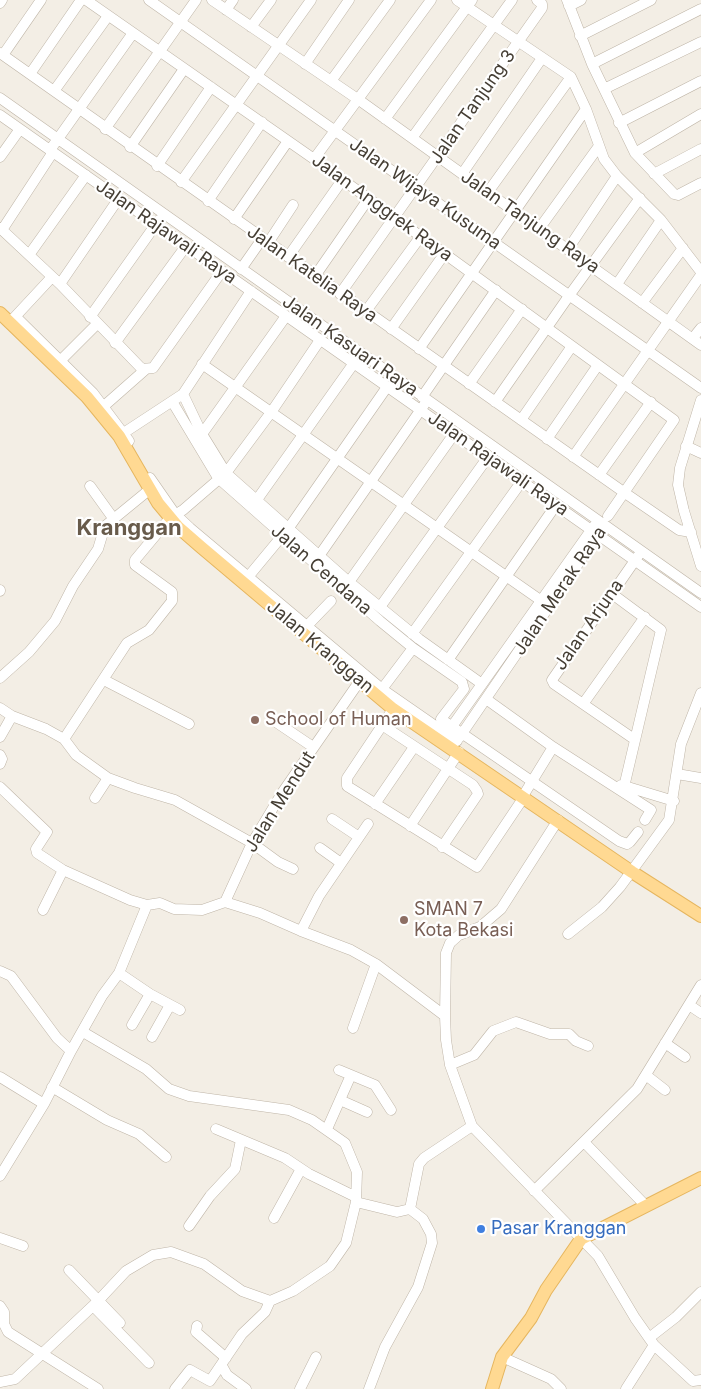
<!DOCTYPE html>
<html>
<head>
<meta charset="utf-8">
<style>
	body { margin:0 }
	canvas { display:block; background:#f3eee5 }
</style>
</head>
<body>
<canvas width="701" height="1389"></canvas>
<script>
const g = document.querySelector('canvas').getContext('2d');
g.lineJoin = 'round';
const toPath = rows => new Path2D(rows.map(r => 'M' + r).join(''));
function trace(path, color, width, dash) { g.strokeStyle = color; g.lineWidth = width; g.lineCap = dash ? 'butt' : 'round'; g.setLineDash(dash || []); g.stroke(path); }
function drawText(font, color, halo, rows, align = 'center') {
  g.font = font + ' Inter,sans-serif'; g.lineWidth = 4.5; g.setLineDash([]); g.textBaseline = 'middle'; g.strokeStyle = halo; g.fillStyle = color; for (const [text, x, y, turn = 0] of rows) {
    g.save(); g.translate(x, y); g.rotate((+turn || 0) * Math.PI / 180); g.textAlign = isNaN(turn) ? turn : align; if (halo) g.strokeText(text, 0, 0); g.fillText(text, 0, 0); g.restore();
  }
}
const minor = toPath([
	[86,0,314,159,674,420,608,516],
	[149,0,701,388],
	[212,0,359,100,701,345],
	[457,0,571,77,586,109,604,159,617,176,661,220,701,272],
	[567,0,592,64,635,153,674,194,678,195,701,183],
	[0,3,2,0],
	[569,6,581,0],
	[226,10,233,0],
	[251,27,271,0],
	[580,36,651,0],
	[0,53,625,493,679,530,691,532],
	[3,55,41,0],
	[305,64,349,0],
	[592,64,701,9],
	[30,74,81,0],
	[331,81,390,0],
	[604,89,701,42],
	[54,91,108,16],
	[0,98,701,593],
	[0,115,701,607],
	[385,119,472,0],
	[619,123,701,81],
	[105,129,196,0],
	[412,138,512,0],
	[130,147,184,69],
	[50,150,133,33],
	[635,153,701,114],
	[0,157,20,129],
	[314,159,431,0],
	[157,166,211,87],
	[462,174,542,58],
	[654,174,701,149],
	[181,182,311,0],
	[488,192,571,77],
	[208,201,262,122],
	[234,219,288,141],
	[0,228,60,284,142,369,153,368,222,271],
	[539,229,599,146],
	[2,230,53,152],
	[268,243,293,205],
	[568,249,617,176],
	[29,255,86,175],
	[288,257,343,179],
	[241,269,262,239],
	[315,276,369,198],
	[60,284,119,198],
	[617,284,661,220],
	[340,294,542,8,542,4,537,0],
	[642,303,683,248],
	[366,311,421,236],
	[16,317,93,393,129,441],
	[90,317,159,220],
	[12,320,52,277],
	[391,329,445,253],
	[693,338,701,328],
	[115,343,186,246],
	[419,349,586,109],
	[202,364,546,604],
	[55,366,97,324],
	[469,384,522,309],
	[183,394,202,434,226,473,349,582,419,639,482,684],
	[422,397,496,290],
	[701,400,680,468,678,485,684,511,701,566],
	[495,402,571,293,640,198],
	[173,403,218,478,380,621,413,648,462,682,464,689,441,719,619,841,627,844,630,842,638,832],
	[104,406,146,369],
	[521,420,572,346],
	[202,434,286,316],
	[119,436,183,394,251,291],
	[547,439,598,365],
	[686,446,701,453],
	[573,457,701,275],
	[599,475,651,402],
	[150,478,175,514,190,528,382,689,457,741],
	[90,486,113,518],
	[256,501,354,363],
	[288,529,387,387],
	[319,556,424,405],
	[248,577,282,536],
	[349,582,454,434],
	[0,590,0,591],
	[611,593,661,630,624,787],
	[380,607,488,457],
	[304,629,331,601],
	[412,634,522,481],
	[448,660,556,505],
	[0,678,29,652,55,621,73,586,98,549,105,526,149,490],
	[104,680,189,724],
	[382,689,413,648],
	[486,699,553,747,651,810,645,820],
	[583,704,645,617],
	[0,708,12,716,46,729,64,739,76,755,108,778,135,788,175,800,252,843,278,862,293,869],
	[393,709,347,778,347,786,477,867,524,797],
	[273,720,313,747],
	[382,725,473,785,477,791,478,794,442,847],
	[448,732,594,526],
	[0,737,12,716],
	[459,738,602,529],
	[64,739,127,643,149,630,172,601,172,592,135,565,135,560,170,518,183,510,226,473,272,411,320,340],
	[634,739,554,684,552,680,638,556],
	[0,755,2,759,0,764],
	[677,774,701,778],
	[621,785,674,801],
	[0,787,47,832,36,849,37,853,63,870,130,900,147,905,160,903,174,909,202,910,225,902,260,913,301,931,351,950,376,964,445,1016],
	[523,796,553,747],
	[95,798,108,778],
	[375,804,414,747],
	[332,819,359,837],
	[558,820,501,909,480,927,459,935,450,943,446,953,445,1016,446,1040,450,1065,472,1126,598,1256,635,1318,654,1345,693,1381,701,1380],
	[410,826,459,752],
	[320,848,341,863],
	[225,902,252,843,282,793,359,682],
	[43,910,63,870],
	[301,931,319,896,368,824],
	[568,934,602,907,620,887,669,820,681,744,701,693],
	[0,971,11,976,57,1038,71,1051],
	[119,973,150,994,180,1010],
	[689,1005,701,1013],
	[132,1025,150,994],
	[353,1028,376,964],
	[83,1032,146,1069,169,1089,189,1096,289,1110,312,1120,345,1143,357,1172,356,1202],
	[152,1037,170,1005],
	[665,1043,685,1057],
	[450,1065,474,1055,493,1031,516,1022,550,1034,569,1034,576,1041,588,1046],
	[339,1070,351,1075],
	[647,1076,665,1090],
	[0,1077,44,1104],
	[52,1087,107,1120,139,1134,166,1157],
	[340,1100,367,1112],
	[216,1129,285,1158,309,1174,356,1197],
	[327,1129,351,1075,375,1085,391,1110],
	[584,1142,646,1206],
	[0,1176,44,1104,71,1051,102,996,119,973,147,905],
	[534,1191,637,1089,701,985],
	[410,1209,419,1164,424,1158,472,1126],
	[274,1218,301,1169],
	[189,1226,210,1196,235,1169,241,1140],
	[0,1238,23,1246],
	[69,1270,120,1323],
	[0,1306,4,1312,4,1324,8,1332,98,1389],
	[93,1306,149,1363],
	[197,1326,196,1332,226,1358],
	[649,1338,676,1317,701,1292],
	[502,1357,551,1379,561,1389],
	[222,1366,227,1375,246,1389],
	[0,1382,15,1379,97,1302,126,1271,153,1255,171,1252,204,1264,242,1291,270,1301,293,1291,330,1266,346,1243,356,1202,397,1212,410,1209,423,1219,431,1234,432,1243,418,1287,385,1347,369,1389],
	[175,1389,190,1370,210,1381,242,1334,265,1312,270,1301],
	[300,1389,316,1357],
	[626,1389,654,1345]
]);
const major = toPath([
	[0,313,87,397,119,436,158,503,178,527,201,547,393,709,632,872,701,916],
	[492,1389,502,1357,531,1318,546,1290,581,1239,701,1178]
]);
trace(minor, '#bfb5a7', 11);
trace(major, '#e6b65f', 14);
trace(minor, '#fff', 10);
trace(major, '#ffd992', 12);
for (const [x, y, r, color] of [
	[255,720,5,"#8d6e63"],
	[404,920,5,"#8d6e63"],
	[481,1229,5,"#3f7fe0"]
]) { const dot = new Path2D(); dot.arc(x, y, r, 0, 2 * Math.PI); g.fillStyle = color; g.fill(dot); trace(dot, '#fff', 2); }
drawText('18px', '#453e34', '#fff', [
	["Jalan Tanjung 3",473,107,-55],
	["Jalan Wijaya Kusuma",425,194,35],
	["Jalan Anggrek Raya",382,208,36],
	["Jalan Tanjung Raya",530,222,35],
	["Jalan Rajawali Raya",166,232,35],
	["Jalan Katelia Raya",312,274,35],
	["Jalan Kasuari Raya",350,346,35],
	["Jalan Rajawali Raya",498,464,35],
	["Jalan Cendana",321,570,41],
	["Jalan Merak Raya",560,591,-56],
	["Jalan Arjuna",589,625,-55],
	["Jalan Kranggan",320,647,40],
	["Jalan Mendut",280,802,-58]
]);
drawText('18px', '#785e54', '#fff', [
	["School of Human",265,720],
	["SMAN 7",414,910],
	["Kota Bekasi",414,931]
], 'left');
drawText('18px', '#366cbe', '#fff', [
	["Pasar Kranggan",491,1229]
], 'left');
drawText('bold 22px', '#685b4b', '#fff', [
	["Kranggan",129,528]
]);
</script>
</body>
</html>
